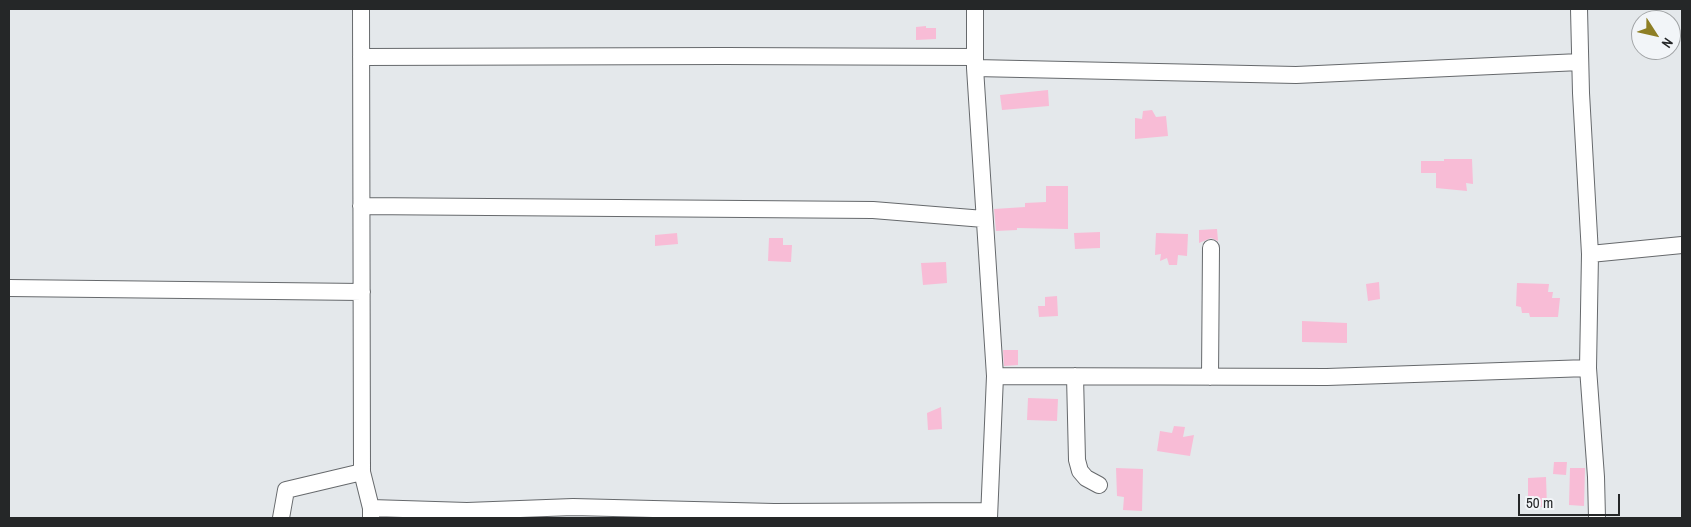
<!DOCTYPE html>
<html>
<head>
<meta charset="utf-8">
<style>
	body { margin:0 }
	#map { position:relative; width:1691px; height:527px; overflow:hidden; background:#e4e8eb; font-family:"Archivo Narrow",sans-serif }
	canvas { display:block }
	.frame { position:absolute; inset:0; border:10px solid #252728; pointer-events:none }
	.north { position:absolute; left:1631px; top:10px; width:50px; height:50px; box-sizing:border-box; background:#f2f5f8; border:1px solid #a0a3a5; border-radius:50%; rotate:125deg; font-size:14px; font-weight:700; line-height:20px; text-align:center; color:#252728 }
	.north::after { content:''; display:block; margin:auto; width:18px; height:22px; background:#8e7f25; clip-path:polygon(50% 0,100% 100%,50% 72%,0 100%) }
	.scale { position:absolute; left:1518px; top:494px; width:102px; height:22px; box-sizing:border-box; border:2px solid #252728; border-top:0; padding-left:6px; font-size:15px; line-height:18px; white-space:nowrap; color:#252728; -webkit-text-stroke:4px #f2f5f8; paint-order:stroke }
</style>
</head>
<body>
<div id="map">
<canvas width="1691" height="527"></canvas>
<div class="frame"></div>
<div class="north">N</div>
<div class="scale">50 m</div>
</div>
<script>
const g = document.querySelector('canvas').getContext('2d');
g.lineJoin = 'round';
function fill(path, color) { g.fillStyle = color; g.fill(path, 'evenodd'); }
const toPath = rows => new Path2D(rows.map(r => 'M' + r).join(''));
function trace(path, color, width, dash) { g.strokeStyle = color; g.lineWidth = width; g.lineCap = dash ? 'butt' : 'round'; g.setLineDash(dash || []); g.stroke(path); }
fill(toPath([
	[926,26,926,28,936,28,936,39,916,40,916,27],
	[1048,90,1049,106,1002,110,1000,95],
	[1152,110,1156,117,1166,116,1168,136,1135,139,1135,118,1142,119,1143,111],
	[1444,159,1472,159,1473,184,1466,183,1467,191,1436,188,1436,173,1421,173,1421,161,1444,161],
	[1046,186,1068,186,1068,229,1017,228,1017,230,996,231,994,209,1025,207,1025,203,1046,202],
	[1217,229,1218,241,1211,238,1199,243,1199,230],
	[1100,232,1100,248,1075,249,1074,233],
	[677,233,678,244,655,246,655,235],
	[1156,233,1188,234,1187,256,1178,255,1177,265,1169,265,1167,258,1160,261,1161,254,1155,255],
	[769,238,783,238,783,245,792,245,791,262,768,261],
	[946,262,947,283,923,285,921,263],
	[1379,282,1380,299,1368,301,1366,284],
	[1517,283,1549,284,1548,292,1553,292,1552,298,1560,298,1558,317,1530,317,1529,313,1522,313,1521,307,1516,306],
	[1057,296,1058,316,1039,317,1038,306,1045,306,1045,297],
	[1302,321,1347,323,1347,343,1302,342],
	[1003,350,1018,350,1018,365,1004,366],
	[1028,398,1058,399,1057,421,1027,420],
	[941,407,942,429,928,430,927,413],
	[1174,426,1185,427,1183,437,1194,435,1190,456,1157,451,1160,431,1172,433],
	[1554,462,1567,462,1566,475,1553,474],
	[1116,468,1143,469,1142,511,1123,510,1124,497,1117,496],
	[1570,468,1585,468,1584,506,1569,505],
	[1546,477,1547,507,1528,507,1528,478]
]), '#f8bcd6');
const street = toPath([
	[361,9,362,472,371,508,371,518],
	[975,9,975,68,995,376,989,518],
	[1579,9,1581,93,1590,254,1588,368,1596,477,1597,518],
	[361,57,724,56,975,57],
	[975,68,1296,75,1580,62],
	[361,206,873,210,984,219],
	[1590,254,1682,245],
	[9,288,362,292],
	[995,376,1327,377,1588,368],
	[1075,376,1077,460,1080,471,1086,478,1099,485],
	[1210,377,1211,248],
	[371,508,467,511,573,507,774,512,989,511],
	[281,518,286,490,362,472]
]);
trace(street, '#66696c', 18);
trace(street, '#fff', 16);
</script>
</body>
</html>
